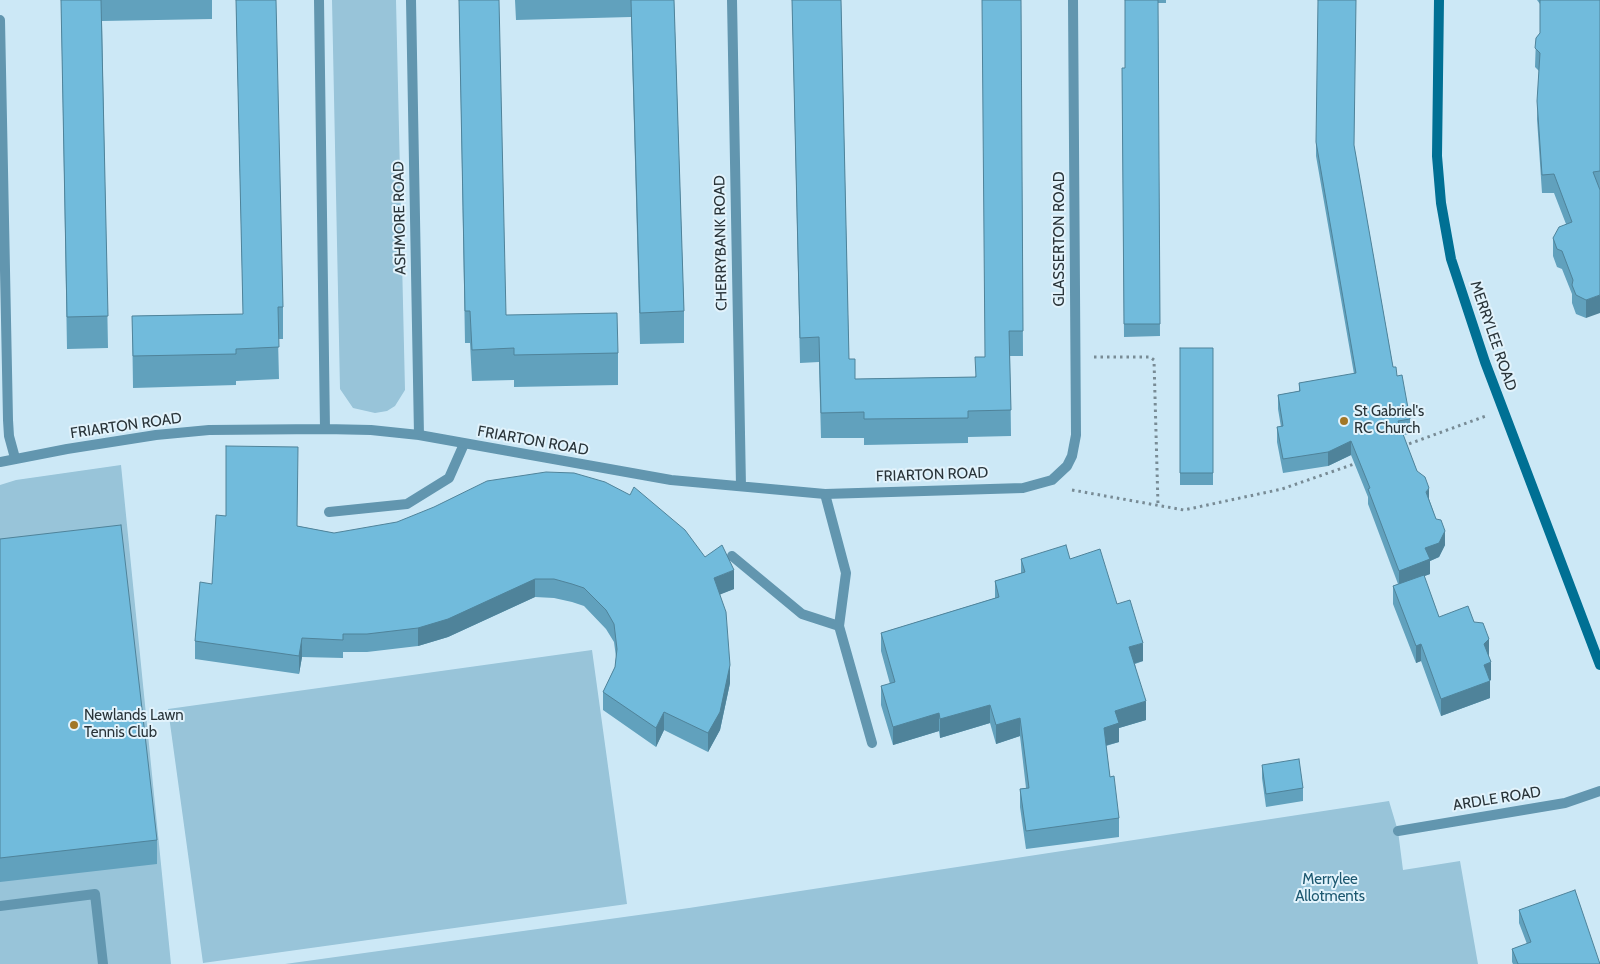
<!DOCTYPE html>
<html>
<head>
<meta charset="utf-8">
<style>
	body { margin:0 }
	canvas { display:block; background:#cce8f6 }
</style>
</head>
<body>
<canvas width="1600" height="964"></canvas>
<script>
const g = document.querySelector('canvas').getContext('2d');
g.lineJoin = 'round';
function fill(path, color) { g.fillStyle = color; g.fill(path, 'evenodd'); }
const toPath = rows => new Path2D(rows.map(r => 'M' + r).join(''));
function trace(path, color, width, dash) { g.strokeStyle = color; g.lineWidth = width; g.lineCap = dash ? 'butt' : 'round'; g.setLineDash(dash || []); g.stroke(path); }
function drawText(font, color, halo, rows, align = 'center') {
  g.font = font + ' Cabin,sans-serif'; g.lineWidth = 4; g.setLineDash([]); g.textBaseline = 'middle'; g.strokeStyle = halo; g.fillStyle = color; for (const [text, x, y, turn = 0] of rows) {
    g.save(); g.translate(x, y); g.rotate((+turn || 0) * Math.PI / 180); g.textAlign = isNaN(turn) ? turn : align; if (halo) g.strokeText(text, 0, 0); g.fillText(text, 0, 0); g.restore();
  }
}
fill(toPath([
	[332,0,396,0,405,390,395,406,387,411,375,413,353,408,340,389],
	[121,465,171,964,0,964,0,485,16,480],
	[592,650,627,904,203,963,168,709],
	[1389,801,1398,831,1403,870,1460,861,1478,964,285,964,689,908]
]), '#98c4d9');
trace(toPath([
	[1094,357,1150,357,1154,360,1158,505],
	[1403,446,1486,416],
	[1072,490,1184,510,1282,489,1357,463]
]), '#788b95', 3, [2.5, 4]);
trace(toPath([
	[825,494,846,573,839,626,872,743],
	[329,512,407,504,449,478,464,444],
	[732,556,802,614,839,626],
	[0,906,95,894,103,964]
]), '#6296af', 10);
trace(toPath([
	[319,0,325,429],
	[411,0,419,435],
	[732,0,741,486],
	[0,20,8,420,9,436,15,458],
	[0,462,67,449,156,435,209,430,325,429,371,430,419,435,671,480,825,494,1023,488,1052,480,1067,466,1072,456,1076,435,1073,0],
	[1398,831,1565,803,1600,791]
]), '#6296af', 10);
trace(toPath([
	[1439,0,1437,156,1441,203,1451,259,1485,362,1600,665]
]), '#007094', 10);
fill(toPath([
	[61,0,212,0,212,19,102,21,108,348,67,349],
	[236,0,283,307,283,339,278,339,279,379,236,381,236,385,133,388,132,316,243,314],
	[459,0,506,315,618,353,618,385,514,387,514,380,472,381,470,343,465,343],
	[515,0,674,0,684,311,684,343,640,344,631,17,516,20],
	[792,0,841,0,849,359,855,379,975,377,985,357,1021,0,1023,356,1010,356,1011,436,968,437,968,443,864,445,864,438,821,438,819,362,800,363],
	[1125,0,1166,0,1166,3,1158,3,1160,336,1124,337,1122,68,1125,68],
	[1537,0,1600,0,1600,190,1586,318,1576,314,1572,303,1572,294,1562,269,1557,267,1553,256,1553,238,1566,224,1554,193,1542,193,1537,119,1539,71,1535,67,1536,38,1540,33,1540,4],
	[1316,142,1354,146,1393,367,1397,376,1410,419,1410,434,1403,435,1417,471,1429,499,1445,545,1439,557,1430,561,1430,574,1424,576,1439,617,1474,622,1489,656,1489,657,1491,680,1490,680,1490,698,1441,716,1421,661,1416,663,1393,604,1393,586,1398,584,1368,504,1368,497,1351,455,1328,466,1283,473,1277,442,1277,427,1281,427,1278,409,1278,395,1299,391,1299,383,1354,374,1316,156],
	[1180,348,1213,348,1213,485,1180,485],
	[226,516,298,526,334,533,705,557,734,589,720,594,730,683,720,730,708,752,664,730,656,747,603,710,603,692,615,667,616,657,614,642,606,629,584,606,572,602,554,598,535,597,448,637,418,646,367,652,343,652,343,658,302,657,299,674,195,659,195,641,212,584],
	[0,539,157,840,157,864,0,882],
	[1021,559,1070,559,1117,604,1143,661,1135,664,1146,720,1119,728,1119,742,1106,746,1110,777,1119,818,1119,837,1026,849,1020,807,1020,789,1026,788,1020,736,996,744,990,723,940,738,939,731,893,745,881,705,881,686,890,684,881,651,881,633,995,598,995,581,1021,573],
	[1262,765,1303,788,1303,801,1266,807,1262,778],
	[1519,910,1600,964,1513,964,1512,962,1512,949,1527,944,1519,923]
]), '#61a1bd');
fill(toPath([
	[1600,295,1600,313,1586,318,1586,300],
	[1351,441,1351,455,1328,466,1328,452],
	[1429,488,1429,502,1426,492],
	[1445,531,1445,545,1439,557,1430,561,1430,574,1399,586,1399,571],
	[734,570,734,589,714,597,714,578],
	[535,579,535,597,448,637,418,646,418,628],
	[302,638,302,657,299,674,299,656],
	[1489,639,1489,656,1484,661,1484,644],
	[1143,643,1143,661,1129,665,1129,647],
	[1421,644,1421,661,1416,663,1416,646],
	[1491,662,1491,680,1484,682,1484,665],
	[730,665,730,683,720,730,708,752,708,733],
	[1490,681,1490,698,1441,716,1441,699],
	[1146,701,1146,720,1119,728,1119,742,1104,746,1104,728,1115,711],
	[990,705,990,723,940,738,940,719],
	[664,712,664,730,656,747,656,728],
	[939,713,939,731,893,745,893,727],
	[1020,718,1020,736,996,744,996,725]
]), '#4f839a');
const building = toPath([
	[61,0,101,0,108,316,67,317,61,0],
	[236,0,276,0,283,307,278,307,279,347,236,349,236,354,133,356,132,316,243,314,236,0],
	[459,0,499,0,506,315,617,313,618,353,514,355,514,348,472,350,470,311,465,311,459,0],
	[631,0,674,0,684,311,640,313,631,0],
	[792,0,841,0,849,359,855,359,855,379,976,377,975,357,985,357,982,0,1021,0,1023,331,1009,331,1011,410,968,411,968,418,864,419,864,412,821,413,819,337,800,338,792,0],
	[1125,0,1158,0,1160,324,1124,324,1122,68,1125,68,1125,0],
	[1318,0,1356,0,1354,145,1393,367,1396,367,1397,376,1402,375,1410,419,1398,421,1417,471,1425,477,1429,488,1426,492,1436,519,1441,520,1445,531,1439,543,1425,548,1430,559,1399,571,1368,489,1370,488,1351,441,1328,452,1283,459,1277,427,1283,426,1278,395,1300,391,1299,383,1356,373,1316,142,1318,0],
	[1540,0,1600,0,1600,171,1593,172,1600,190,1600,295,1586,300,1576,295,1572,285,1573,280,1562,251,1557,249,1553,238,1559,227,1572,222,1554,174,1542,175,1537,101,1540,53,1535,48,1536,38,1540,33,1540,0],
	[1180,348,1213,348,1213,473,1180,473,1180,348],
	[226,446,298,447,297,526,334,533,397,522,434,507,487,481,546,472,574,473,605,482,630,495,634,487,685,530,705,557,722,545,734,570,714,578,726,612,730,665,720,712,708,733,664,712,656,728,603,692,615,667,617,649,614,624,606,610,584,588,572,584,554,579,535,579,448,619,418,628,367,634,343,634,343,640,302,638,299,656,195,641,200,582,212,584,216,515,226,516,226,446],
	[121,525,157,840,0,858,0,539,121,525],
	[1066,545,1070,559,1100,549,1117,604,1130,600,1143,643,1129,647,1146,701,1115,711,1119,723,1104,728,1110,777,1114,776,1119,818,1026,831,1020,789,1029,788,1020,718,996,725,990,705,940,719,939,713,893,727,881,686,895,682,881,633,999,597,995,581,1025,572,1021,559,1066,545],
	[1424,575,1439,617,1468,606,1474,622,1483,623,1489,639,1484,644,1491,662,1484,665,1490,681,1441,699,1421,644,1416,646,1393,586,1424,575],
	[1299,759,1303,788,1266,794,1262,765,1299,759],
	[1575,890,1600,964,1518,964,1512,949,1531,942,1519,910,1575,890]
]);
fill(building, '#71bbdc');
trace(building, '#4f839a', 1);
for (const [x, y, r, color] of [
	[1344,421,5,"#a27727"],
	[74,725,5,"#a27727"]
]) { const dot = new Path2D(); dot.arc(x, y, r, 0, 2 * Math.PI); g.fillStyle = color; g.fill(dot); trace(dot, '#e2f3fc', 2); }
drawText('15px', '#293439', '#e2f3fc', [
	["ASHMORE ROAD",400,218,-91],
	["GLASSERTON ROAD",1060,239,-90],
	["CHERRYBANK ROAD",721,243,-91],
	["MERRYLEE ROAD",1493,336,71],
	["FRIARTON ROAD",126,426,-8],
	["FRIARTON ROAD",533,441,10],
	["FRIARTON ROAD",932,475,-2],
	["ARDLE ROAD",1497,799,-9]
]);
drawText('15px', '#293439', '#e2f3fc', [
	["St Gabriel's",1354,412],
	["RC Church",1354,429],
	["Newlands Lawn",84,716],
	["Tennis Club",84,733]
], 'left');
drawText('15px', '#1c576f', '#e2f3fc', [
	["Merrylee",1330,880],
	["Allotments",1330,897]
]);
</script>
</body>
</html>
